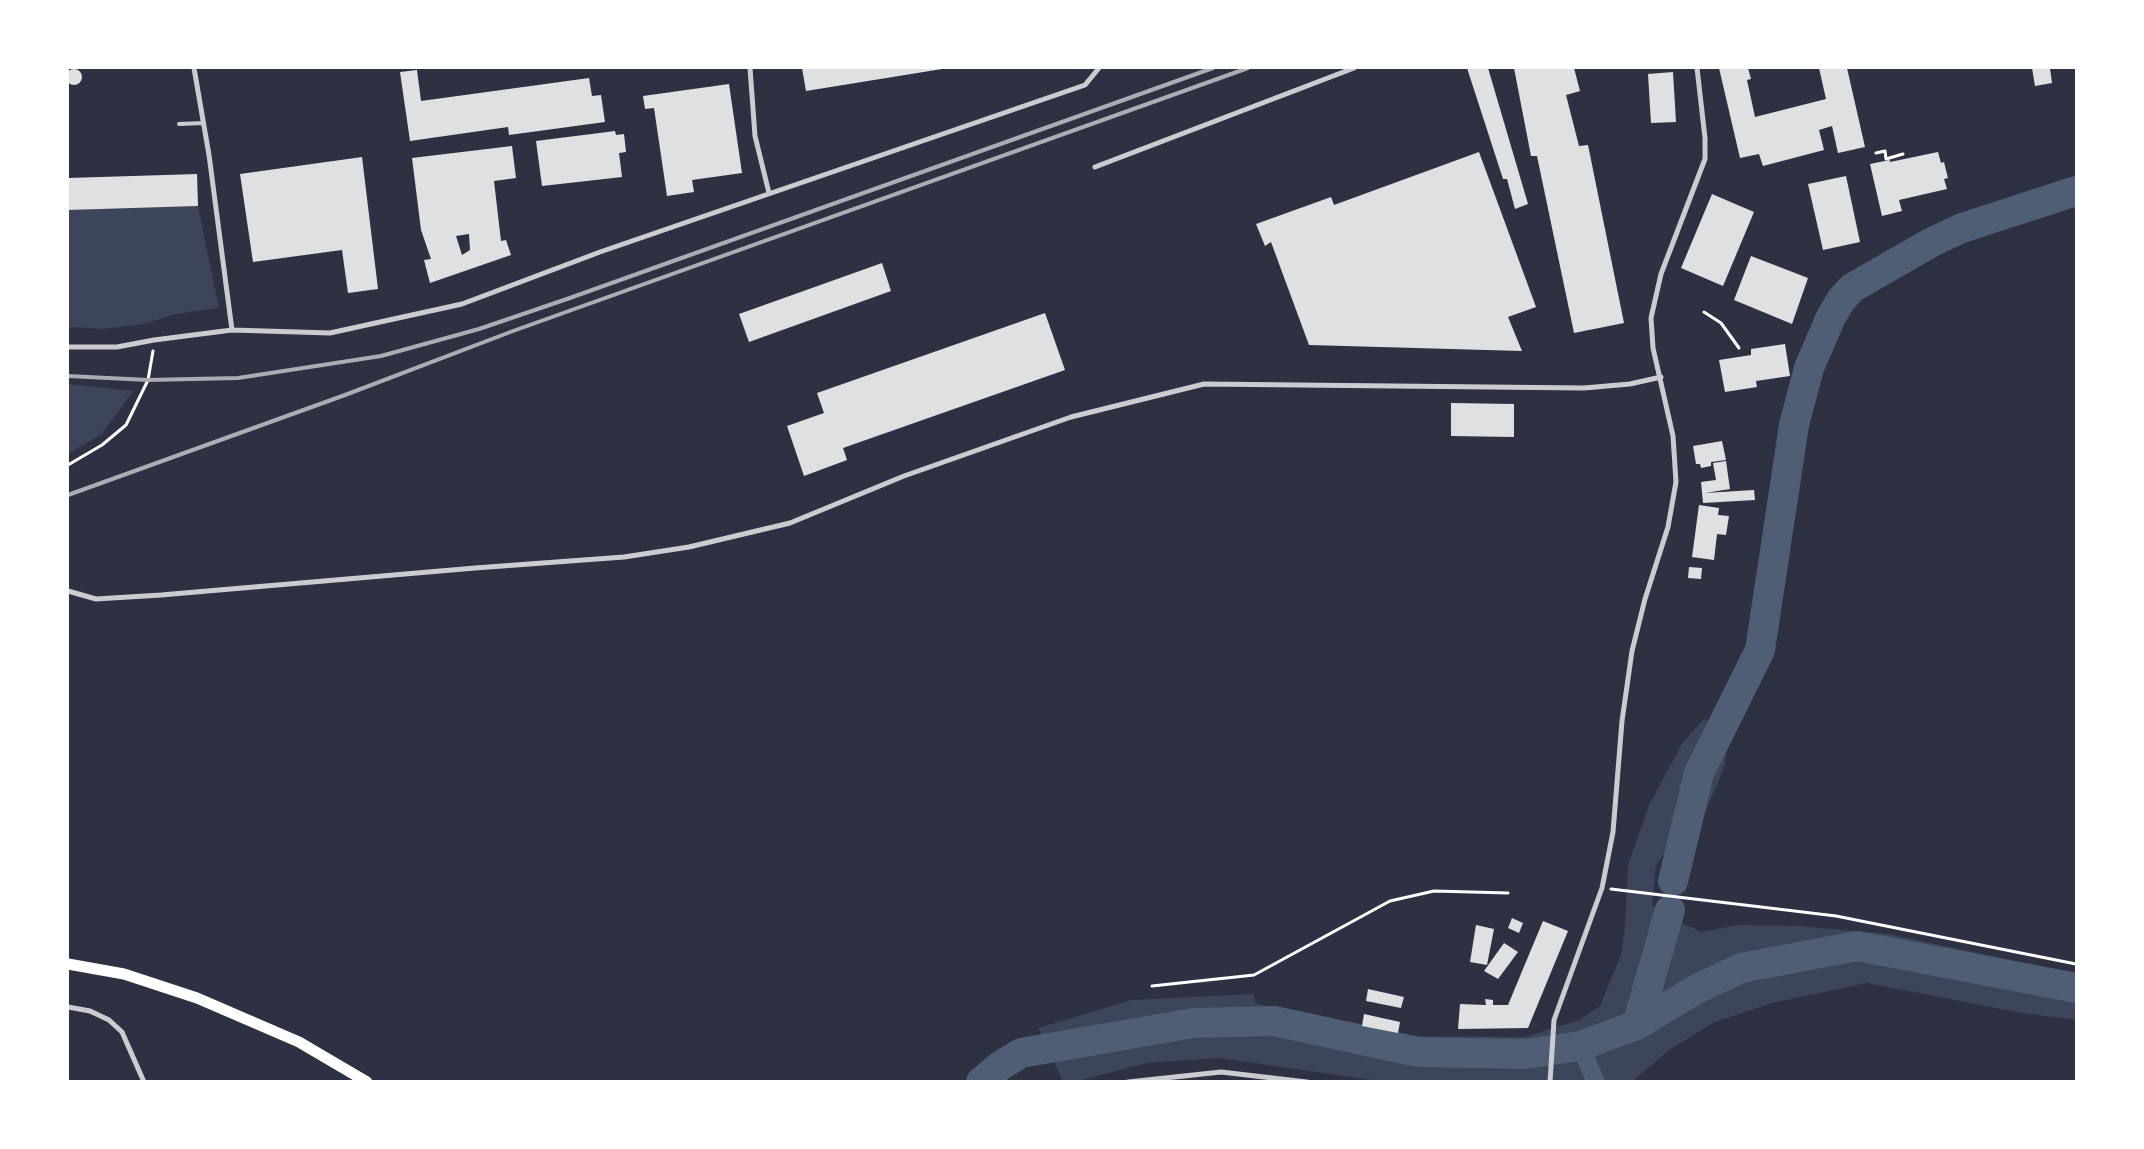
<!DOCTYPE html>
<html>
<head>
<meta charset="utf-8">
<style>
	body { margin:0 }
	#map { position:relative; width:2144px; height:1149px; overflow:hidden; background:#2d3142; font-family:"Space Grotesk",sans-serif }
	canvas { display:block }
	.frame { position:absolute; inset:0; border:69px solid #fff; pointer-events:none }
</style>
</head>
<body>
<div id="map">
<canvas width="2144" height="1149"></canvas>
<div class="frame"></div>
</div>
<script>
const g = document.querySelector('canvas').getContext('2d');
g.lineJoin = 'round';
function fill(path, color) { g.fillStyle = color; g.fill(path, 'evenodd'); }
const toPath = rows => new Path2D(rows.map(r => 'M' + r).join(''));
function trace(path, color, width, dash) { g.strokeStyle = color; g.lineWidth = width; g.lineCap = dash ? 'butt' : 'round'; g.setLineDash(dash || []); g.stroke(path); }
fill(toPath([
	[198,206,219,308,176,314,144,324,103,329,68,327,68,210],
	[68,384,133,391,102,434,68,454],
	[1704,719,1726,727,1728,742,1724,768,1704,815,1668,847,1656,866,1652,905,1679,922,1702,932,1737,925,1799,926,1889,934,2076,974,2076,1020,2022,1013,1867,983,1772,1003,1715,1022,1669,1050,1633,1081,1378,1081,1219,1058,1147,1063,1078,1081,1063,1081,1038,1028,1131,1000,1254,994,1255,1003,1384,1036,1525,1037,1579,1020,1600,1006,1621,955,1625,926,1628,865,1650,803,1683,742]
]), '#3c4559');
trace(toPath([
	[1580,1046,1596,1082]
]), '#4f5d75', 18);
trace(toPath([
	[1673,881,1699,773,1760,650,1794,425,1809,368,1831,317,1841,300,1852,288,1932,242,1962,228,2076,191],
	[1637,1025,1670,910],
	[981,1082,1000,1066,1021,1053,1193,1023,1274,1021,1418,1052,1525,1054,1580,1046,1637,1025,1695,990,1741,968,1857,946,2076,988]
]), '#4f5d75', 30);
fill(toPath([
	[802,68,942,68,942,69,806,91],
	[1467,68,1488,68,1528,204,1515,209,1507,179,1503,179],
	[1514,68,1574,68,1580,91,1566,95,1579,146,1588,145,1624,323,1574,333,1537,156,1531,156],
	[1719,68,1748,68,1751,79,1747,80,1755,117,1826,99,1819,68,1847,68,1865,147,1838,153,1832,126,1819,130,1824,150,1763,166,1759,154,1740,158],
	[2032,68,2050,68,2052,83,2035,86],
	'66 77a8 8 0 1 1 16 0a8 8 0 1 1-16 0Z',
	[417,70,421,101,589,78,592,96,601,95,605,122,509,135,508,127,410,141,400,72],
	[1673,72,1676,122,1651,123,1648,74],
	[729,84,742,173,692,180,694,192,667,196,654,108,645,109,643,96],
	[615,131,616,135,624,134,626,152,619,153,622,177,542,186,536,141],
	[512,146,516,178,494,181,501,241,506,240,511,255,430,283,424,260,431,259,421,230,412,158],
	[469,234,470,250,462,255,456,236],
	[1479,152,1536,307,1508,317,1522,351,1309,345,1271,242,1265,246,1256,224,1331,197,1334,205],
	[1938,152,1941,163,1944,162,1948,178,1944,179,1947,189,1899,200,1902,211,1882,216,1870,164,1890,160,1890,162],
	[362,157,378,289,348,293,342,250,253,262,240,174],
	[197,174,198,206,68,210,68,178],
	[1846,176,1860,242,1823,250,1808,184],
	[1712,194,1754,212,1723,286,1681,268],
	[1751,256,1808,278,1792,324,1734,300],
	[882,263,891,291,749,342,739,314],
	[1045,313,1065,370,843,448,847,460,804,476,787,426,824,413,817,393],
	[1785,344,1790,376,1756,381,1757,387,1725,392,1719,360,1751,355,1751,349],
	[1451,403,1514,404,1514,437,1451,436],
	[1722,441,1726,460,1711,462,1711,466,1701,468,1700,464,1696,464,1693,446],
	[1726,461,1730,489,1705,493,1754,490,1755,500,1703,503,1701,482,1716,480,1713,463],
	[1699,505,1719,508,1718,515,1729,516,1726,535,1717,534,1714,560,1692,557],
	[1689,567,1702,568,1701,579,1688,578],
	[1512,918,1523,923,1519,933,1508,928],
	[1543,921,1568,931,1528,1028,1458,1029,1460,1004,1486,1005,1485,999,1493,1000,1493,1005,1508,1005],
	[1476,925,1494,929,1487,965,1470,962],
	[1504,943,1518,952,1498,979,1484,971],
	[1368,989,1404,997,1401,1008,1366,1001],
	[1364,1014,1400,1022,1398,1033,1362,1026]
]), '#e0e0e3');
trace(toPath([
	[1876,153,1885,151,1886,159,1903,154],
	[1704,312,1721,323,1739,348],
	[68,465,102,445,126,425,148,380,153,351],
	[1611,889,1836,916,2076,964],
	[1152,986,1254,975,1390,901,1434,891,1508,893]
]), '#fff', 3);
trace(toPath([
	[179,124,204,123]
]), '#caccd0', 4);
trace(toPath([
	[194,68,209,155,232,330],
	[750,68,755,136,769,193],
	[1095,167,1354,68],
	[68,347,117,347,154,340,232,330,330,333,462,304,600,252,1085,85,1099,68],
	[68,591,96,599,161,595,475,568,624,557,689,547,790,523,904,476,1071,417,1204,384,1584,388,1630,384,1661,377],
	[68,1007,90,1011,109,1020,122,1032,144,1082],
	[1128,1082,1221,1072,1307,1082],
	[1550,1082,1554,1020,1602,888,1613,832,1622,721,1632,651,1645,599,1668,527,1676,482,1673,436,1653,348,1651,318,1661,274,1705,159,1705,138,1697,68]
]), '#caccd0', 5);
trace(toPath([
	[68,964,124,974,197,998,299,1042,367,1082]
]), '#fff', 11);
trace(toPath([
	[68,376,148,380,238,378,381,356,479,329,567,299,1213,68],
	[68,495,345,395,513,331,1248,68]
]), '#abadb3', 4);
</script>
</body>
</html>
